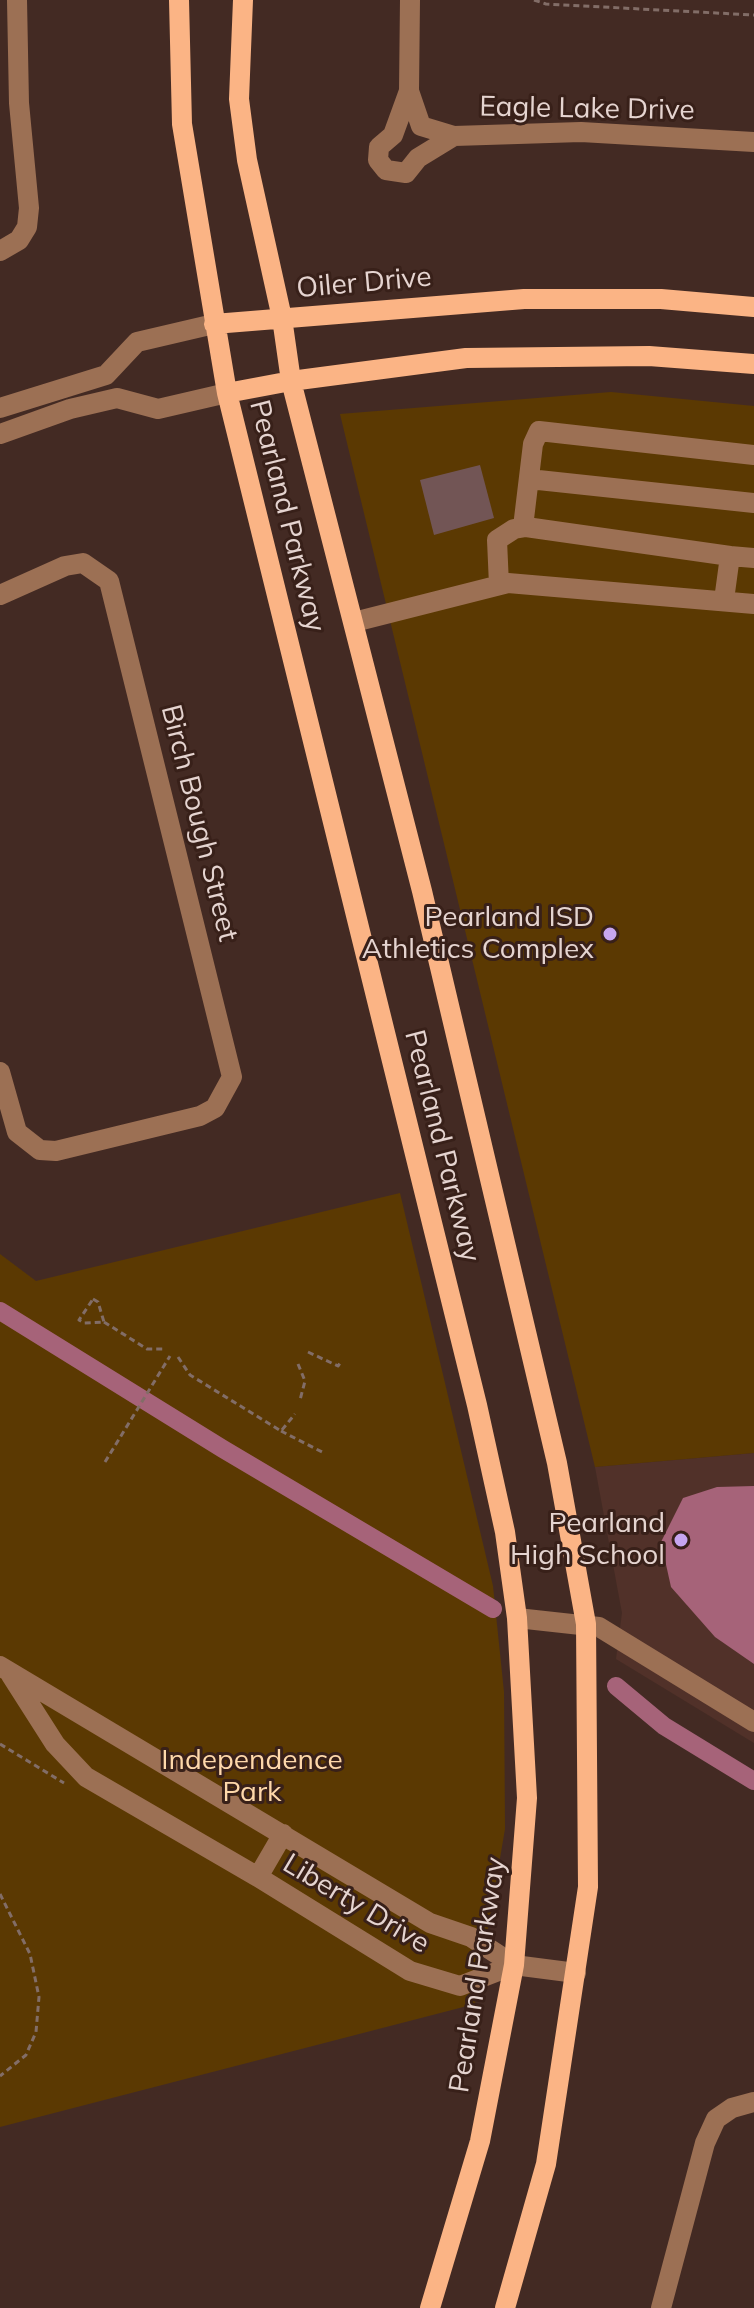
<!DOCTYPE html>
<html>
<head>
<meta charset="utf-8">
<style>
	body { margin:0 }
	canvas { display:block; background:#432a23 }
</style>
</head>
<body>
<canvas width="754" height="2308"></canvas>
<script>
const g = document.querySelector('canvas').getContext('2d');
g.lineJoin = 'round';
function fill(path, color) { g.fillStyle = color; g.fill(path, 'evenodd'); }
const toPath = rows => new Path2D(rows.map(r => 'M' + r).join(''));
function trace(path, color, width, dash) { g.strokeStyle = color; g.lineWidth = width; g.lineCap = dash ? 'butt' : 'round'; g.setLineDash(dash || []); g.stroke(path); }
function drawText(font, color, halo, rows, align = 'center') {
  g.font = font + ' Mulish,sans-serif'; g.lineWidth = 6; g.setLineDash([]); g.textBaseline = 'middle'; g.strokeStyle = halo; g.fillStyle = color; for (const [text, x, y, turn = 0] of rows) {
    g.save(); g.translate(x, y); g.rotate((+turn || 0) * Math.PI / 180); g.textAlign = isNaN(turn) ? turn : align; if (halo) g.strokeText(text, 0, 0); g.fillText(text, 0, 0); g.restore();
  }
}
fill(toPath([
	[754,1453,754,1743,616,1659,622,1613,595,1467]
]), '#513129');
fill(toPath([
	[611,392,754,406,754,1453,595,1467,340,414],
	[400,1193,493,1586,504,1692,505,1829,475,2004,0,2127,0,1254,36,1281]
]), '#5b3902');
fill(toPath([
	[754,1486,754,1664,715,1637,671,1587,661,1542,683,1498,717,1487]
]), '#a66379');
trace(toPath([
	[0,1311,223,1449,493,1609],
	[616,1686,664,1726,754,1781]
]), '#a66379', 18);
fill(toPath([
	[480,465,494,518,434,535,420,480]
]), '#725555');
trace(toPath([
	[534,0,546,4,754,15],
	[93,1299,98,1302,104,1322,84,1323,79,1320,93,1299],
	[104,1322,147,1349,165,1349],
	[308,1352,338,1366,341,1362],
	[178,1357,190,1375,281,1431,295,1414],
	[298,1364,305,1381,300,1400],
	[281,1431,324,1453],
	[105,1462,170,1356],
	[0,1744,64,1783],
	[0,1894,30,1954,39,1997,36,2032,26,2055,0,2076]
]), '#826d67', 3, [6, 4]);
trace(toPath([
	[410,0,409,91,421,126,454,136,581,132,754,142],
	[409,91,393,135,379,147,378,160,386,170,406,173,418,158,454,136],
	[0,251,19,240,27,227,29,208,19,103,17,0],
	[0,408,106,375,137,342,214,324],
	[0,434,70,409,117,398,158,409,227,393],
	[529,479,754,503],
	[523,527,533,444,539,431,754,455],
	[499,585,497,540,514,529,526,527,730,556],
	[0,595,65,566,83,563,109,581,232,1077,215,1108,200,1116,56,1151,40,1150,17,1132,0,1072],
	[724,600,730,556,754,558],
	[354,622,508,583,754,604],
	[517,1618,599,1627,754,1722],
	[0,1666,430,1923,471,1937,514,1965,576,1973],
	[11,1675,55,1744,86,1777,258,1877,410,1971,460,1986,514,1965],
	[258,1877,283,1834],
	[661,2308,705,2143,716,2119,732,2108,754,2102]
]), '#9c7054', 20);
trace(toPath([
	[179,0,182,124,227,393,477,1405,505,1532,517,1618,527,1798,514,1965,480,2141,430,2308],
	[243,0,239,99,247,160,282,318,291,381,422,891,557,1463,586,1624,588,1887,546,2164,505,2308],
	[214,324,524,299,661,299,754,307],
	[227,393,291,381,466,358,649,356,754,364]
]), '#fbb485', 20);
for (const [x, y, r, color] of [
	[610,934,8,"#c7a6f0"],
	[681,1540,8,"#c7a6f0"]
]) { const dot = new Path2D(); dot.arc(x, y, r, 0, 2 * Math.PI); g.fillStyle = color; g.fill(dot); trace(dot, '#382019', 3); }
drawText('28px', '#e5d4d0', '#382019', [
	["Eagle Lake Drive",587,109,1],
	["Oiler Drive",364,283,-5],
	["Pearland Parkway",287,516,76],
	["Birch Bough Street",199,823,76],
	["Pearland Parkway",442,1146,76],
	["Liberty Drive",356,1904,31],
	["Pearland Parkway",478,1975,-81]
]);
drawText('28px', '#e5d4d0', '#382019', [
	["Pearland ISD",594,918],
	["Athletics Complex",594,950],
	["Pearland",665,1524],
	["High School",665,1556]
], 'right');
drawText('28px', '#fed8aa', '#382019', [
	["Independence",252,1761],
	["Park",252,1793]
]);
</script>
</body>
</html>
